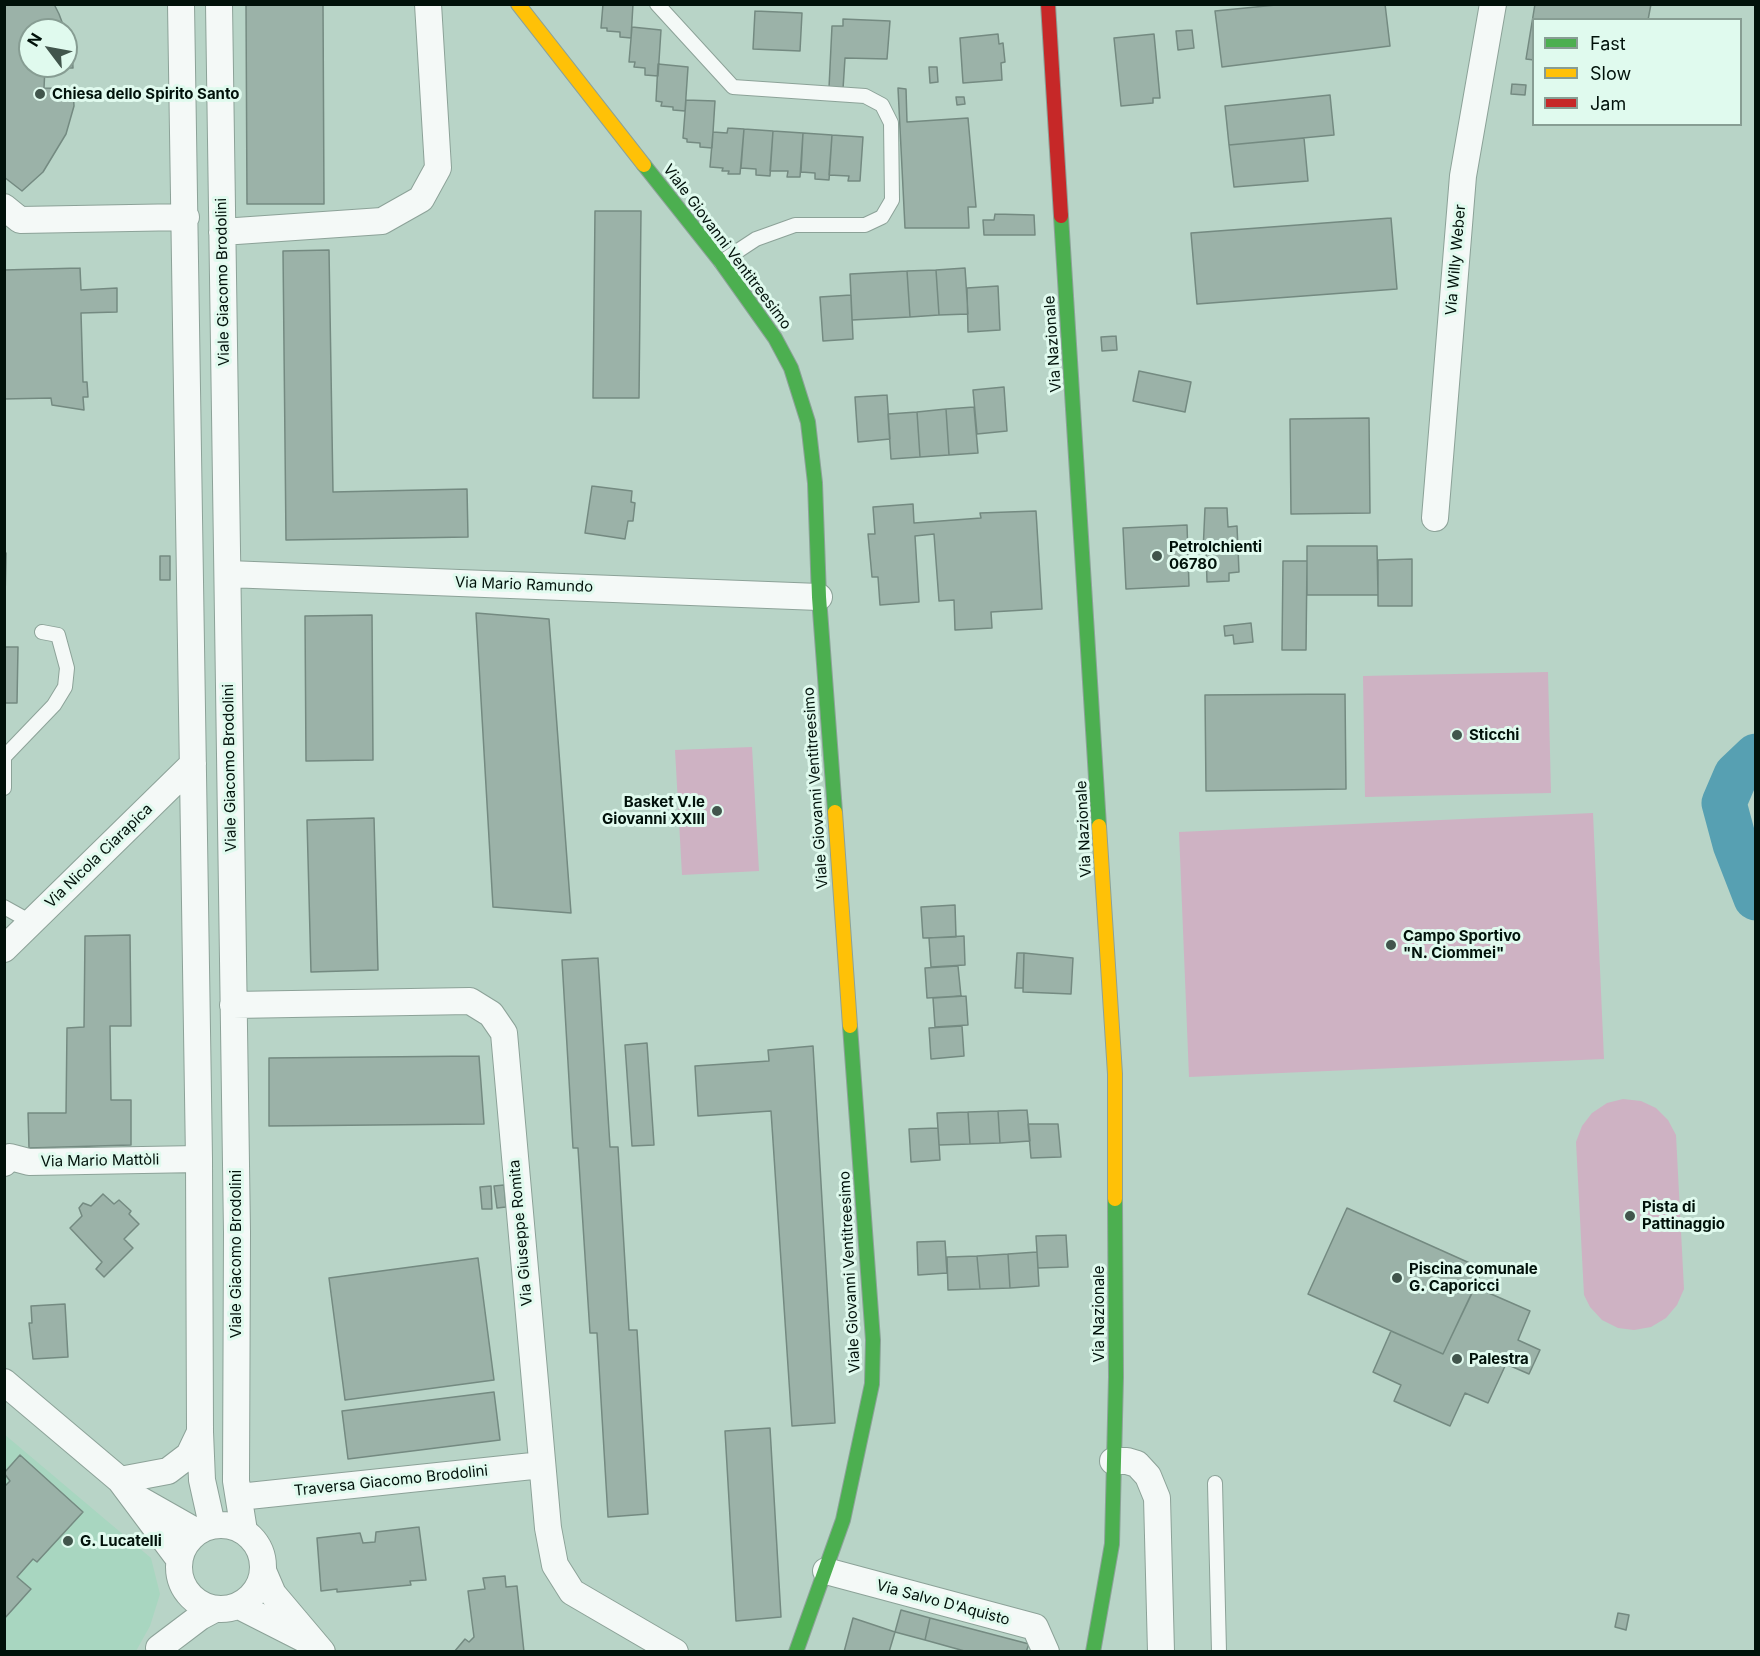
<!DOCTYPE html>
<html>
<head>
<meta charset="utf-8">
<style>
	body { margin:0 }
	#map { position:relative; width:1760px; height:1656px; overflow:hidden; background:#b8d4c7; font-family:Inter,sans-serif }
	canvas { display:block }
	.frame { position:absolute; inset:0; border:6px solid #01110a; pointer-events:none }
	.legend { position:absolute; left:1532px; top:18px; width:210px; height:108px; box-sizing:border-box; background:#e0faee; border:2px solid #879d93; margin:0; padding:8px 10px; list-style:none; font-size:18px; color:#01110a }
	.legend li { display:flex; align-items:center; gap:12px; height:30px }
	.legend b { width:30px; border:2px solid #879d93 }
	.north { position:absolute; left:18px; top:18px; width:60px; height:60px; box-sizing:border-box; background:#e0faee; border:2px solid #879d93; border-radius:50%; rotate:302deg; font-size:16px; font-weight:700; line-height:24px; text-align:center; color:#01110a }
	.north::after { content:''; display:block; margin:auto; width:21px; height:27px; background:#41554c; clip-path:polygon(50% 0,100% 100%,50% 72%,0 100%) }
</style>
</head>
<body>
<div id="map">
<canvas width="1760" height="1656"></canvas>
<div class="frame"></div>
<ul class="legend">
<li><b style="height:8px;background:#4caf50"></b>Fast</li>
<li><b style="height:8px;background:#ffc107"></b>Slow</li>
<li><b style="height:8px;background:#c62828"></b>Jam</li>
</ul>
<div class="north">N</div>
</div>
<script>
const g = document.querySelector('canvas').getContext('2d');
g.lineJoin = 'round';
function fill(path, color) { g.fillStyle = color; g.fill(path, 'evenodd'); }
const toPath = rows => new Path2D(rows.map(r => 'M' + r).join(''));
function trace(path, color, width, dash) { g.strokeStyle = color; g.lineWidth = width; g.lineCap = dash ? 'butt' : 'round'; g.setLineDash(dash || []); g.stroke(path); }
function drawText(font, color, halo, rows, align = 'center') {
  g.font = font + ' Inter,sans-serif'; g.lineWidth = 6; g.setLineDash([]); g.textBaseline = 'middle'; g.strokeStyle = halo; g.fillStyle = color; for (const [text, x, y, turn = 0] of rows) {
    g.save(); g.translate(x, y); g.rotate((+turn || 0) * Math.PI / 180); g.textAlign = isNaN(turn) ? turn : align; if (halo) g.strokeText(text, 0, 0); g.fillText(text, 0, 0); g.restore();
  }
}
fill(toPath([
	[4,1434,151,1558,160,1594,150,1626,136,1651,5,1651]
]), '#a8d6c0');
fill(toPath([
	[1548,672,1551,793,1365,797,1363,676],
	[752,747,759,871,682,875,675,750],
	[1593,813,1604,1059,1189,1077,1179,832],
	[1623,1099,1641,1101,1656,1108,1668,1120,1676,1135,1684,1289,1677,1305,1666,1318,1651,1327,1634,1330,1618,1328,1602,1320,1590,1307,1584,1295,1576,1142,1582,1126,1592,1113,1607,1103]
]), '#ceb2c3');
trace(toPath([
	[1756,756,1736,775,1724,803,1735,844,1756,898]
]), '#57a0b2', 45);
const building = toPath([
	[4,4,54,4,59,14,65,30,30,30,30,66,66,66,66,33,72,51,73,68,45,68,44,88,73,89,74,106,66,134,43,172,22,191,4,177,4,4],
	[246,4,323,4,324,204,247,204,246,4],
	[603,4,633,4,631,38,620,37,620,32,607,31,607,28,601,28,603,4],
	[1286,4,1385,4,1390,46,1222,67,1215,11,1286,4],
	[1535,4,1651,4,1648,20,1534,20,1534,60,1526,59,1535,4],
	[755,11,802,13,800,51,753,49,755,11],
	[843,19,890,21,887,59,845,58,843,89,829,88,832,26,843,26,843,19],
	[632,27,661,30,658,76,645,75,645,68,634,67,635,62,629,62,632,27],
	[1192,30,1194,48,1178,50,1176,31,1192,30],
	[998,34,999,44,1003,43,1005,62,1001,63,1002,80,963,83,960,38,998,34],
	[1154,34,1160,98,1153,98,1153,103,1121,106,1114,38,1154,34],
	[658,64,688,67,685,111,673,110,673,107,661,106,662,102,656,101,658,64],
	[929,67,937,67,938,82,930,83,929,67],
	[1512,84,1526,85,1525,95,1511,94,1512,84],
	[898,88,906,89,907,122,968,118,976,207,968,207,969,228,905,228,898,88],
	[1330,95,1334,135,1229,145,1225,106,1330,95],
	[956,97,964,97,965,104,957,105,956,97],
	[686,100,715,101,712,148,700,147,700,143,687,142,687,139,683,138,686,100],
	[728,128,744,129,740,174,728,174,729,171,722,171,723,168,710,167,713,132,727,133,728,128],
	[744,129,773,131,770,176,756,175,756,169,741,168,744,129],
	[773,131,803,133,800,177,787,177,788,171,770,171,773,131],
	[803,133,832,135,829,180,815,179,815,173,801,172,803,133],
	[832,135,863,137,860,181,848,181,849,176,829,175,832,135],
	[1304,138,1308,181,1234,187,1229,145,1304,138],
	[595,211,641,211,639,398,593,398,595,211],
	[995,214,1034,215,1035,235,984,235,983,220,994,220,995,214],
	[1391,218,1397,289,1197,304,1191,233,1391,218],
	[329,250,333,492,467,489,468,537,286,540,283,251,329,250],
	[80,268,81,290,117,288,117,312,81,313,83,382,87,382,88,397,83,397,84,410,52,405,51,398,4,399,4,270,80,268],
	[965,268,968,314,939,315,936,270,965,268],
	[936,270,939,315,910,317,907,271,936,270],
	[907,271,910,317,852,320,850,274,907,271],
	[998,286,1000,330,968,332,967,288,998,286],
	[851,295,853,339,823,341,820,297,851,295],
	[1116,336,1117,350,1102,351,1101,337,1116,336],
	[1139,371,1191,382,1185,412,1133,401,1139,371],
	[1004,387,1007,431,977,434,973,390,1004,387],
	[887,395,890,439,858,442,855,397,887,395],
	[974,407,978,453,949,455,946,409,974,407],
	[946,409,949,455,920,457,917,412,946,409],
	[917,412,920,457,891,459,888,414,917,412],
	[1369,418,1370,513,1291,514,1290,419,1369,418],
	[592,486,632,491,631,502,635,503,633,521,628,521,625,539,585,533,592,486],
	[913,504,914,523,981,518,980,513,1036,511,1042,609,991,612,992,628,955,630,954,600,939,601,934,534,915,536,919,602,880,605,878,577,872,577,868,534,875,534,873,507,913,504],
	[1205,508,1227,508,1228,527,1237,526,1239,572,1229,573,1229,581,1207,582,1206,552,1203,552,1205,508],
	[1187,525,1189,586,1126,589,1123,528,1187,525],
	[1307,546,1377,546,1378,595,1307,595,1307,546],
	[4,553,6,553,4,646,4,553],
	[160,556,170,556,170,580,160,580,160,556],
	[1412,559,1412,606,1378,606,1378,560,1412,559],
	[1283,561,1307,561,1306,650,1282,650,1283,561],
	[476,613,549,619,571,913,493,907,476,613],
	[372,615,373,760,306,761,305,616,372,615],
	[1251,623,1253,642,1234,644,1233,635,1225,636,1224,626,1251,623],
	[4,647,18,647,17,703,4,703,4,647],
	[1345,694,1346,789,1206,791,1205,695,1345,694],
	[374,818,378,970,311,972,307,820,374,818],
	[955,905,956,937,923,938,921,907,955,905],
	[130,935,131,1026,110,1026,111,1100,131,1100,131,1145,29,1148,28,1113,66,1113,67,1028,84,1027,85,936,130,935],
	[964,936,965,965,931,967,929,938,964,936],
	[1017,953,1024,953,1023,988,1015,988,1017,953],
	[1024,953,1073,958,1071,994,1023,992,1024,953],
	[598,958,610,1147,618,1147,629,1330,637,1330,648,1514,608,1517,597,1333,590,1333,578,1148,573,1148,562,960,598,958],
	[958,966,961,996,927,998,925,968,958,966],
	[966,996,968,1025,935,1027,933,998,966,996],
	[962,1026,964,1056,931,1059,929,1028,962,1026],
	[647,1043,654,1145,632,1146,625,1045,647,1043],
	[813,1046,835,1423,792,1426,771,1111,698,1116,695,1066,769,1061,768,1050,813,1046],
	[479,1056,484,1124,269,1126,269,1058,479,1056],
	[1027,1110,1030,1141,1000,1143,998,1111,1027,1110],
	[998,1111,1000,1143,970,1144,968,1112,998,1111],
	[968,1112,970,1144,939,1145,937,1113,968,1112],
	[1028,1124,1058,1124,1061,1157,1031,1158,1028,1124],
	[938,1128,940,1160,911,1162,909,1129,938,1128],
	[504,1185,506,1207,497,1208,494,1186,504,1185],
	[491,1186,492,1209,482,1209,480,1187,491,1186],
	[103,1194,114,1204,119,1200,131,1211,129,1214,139,1224,124,1239,133,1248,104,1277,96,1269,102,1262,70,1228,82,1216,79,1208,83,1203,91,1206,103,1194],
	[1347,1208,1483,1269,1443,1354,1308,1294,1347,1208],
	[1066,1235,1068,1267,1038,1268,1036,1236,1066,1235],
	[945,1241,947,1273,918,1275,917,1242,945,1241],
	[1037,1252,1039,1286,1010,1288,1008,1254,1037,1252],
	[1008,1254,1010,1288,980,1289,977,1256,1008,1254],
	[977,1256,980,1289,948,1290,947,1257,977,1256],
	[478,1258,494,1380,345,1400,329,1278,478,1258],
	[1475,1287,1530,1311,1518,1340,1540,1350,1529,1374,1506,1364,1488,1403,1465,1393,1450,1426,1394,1401,1401,1385,1373,1372,1391,1331,1443,1354,1475,1287],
	[65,1304,68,1357,33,1359,29,1323,32,1323,31,1306,65,1304],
	[494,1392,500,1440,348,1459,342,1411,494,1392],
	[770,1428,781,1617,736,1621,725,1431,770,1428],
	[20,1455,83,1512,37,1562,33,1559,17,1577,31,1589,4,1619,4,1487,10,1481,4,1473,20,1455],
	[419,1527,426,1580,410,1581,411,1585,337,1592,337,1589,321,1591,317,1538,360,1533,363,1543,375,1542,376,1532,419,1527],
	[505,1576,506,1587,517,1586,524,1652,454,1652,465,1639,469,1642,474,1637,468,1591,485,1589,483,1578,505,1576],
	[901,1610,930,1618,925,1640,895,1632,901,1610],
	[1618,1613,1629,1615,1626,1630,1615,1627,1618,1613],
	[853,1618,895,1632,889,1652,844,1652,853,1618],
	[930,1618,1029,1644,1026,1652,968,1652,925,1640,930,1618]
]);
fill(building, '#9bb2a8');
trace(building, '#748a81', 1.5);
const lane = toPath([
	[657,4,733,87,865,96,882,105,891,123,892,200,882,217,865,225,795,225,756,239,721,262],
	[4,753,4,788],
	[6,755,54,705,65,687,67,668,58,635,42,632],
	[4,907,31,922],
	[1215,1483,1219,1652]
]);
const street = toPath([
	[181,4,199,1159,200,1432,202,1480,212,1525],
	[219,4,237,1232,236,1481,244,1531],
	[4,207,20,220,186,217],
	[222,232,382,221,421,199,438,168,428,4],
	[1435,518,1463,176,1493,4],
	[228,574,819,597],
	[4,949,193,764],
	[233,1005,470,1001,491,1014,504,1033,548,1528,555,1565,572,1592,675,1652],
	[4,1163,10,1157,29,1162,199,1159],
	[4,1382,120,1480,179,1559],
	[1113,1461,1127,1461,1137,1464,1148,1476,1157,1498,1161,1652],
	[120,1480,168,1471,189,1455,200,1432],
	[239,1497,542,1465],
	[137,1498,197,1532],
	'179 1567a42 42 0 1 1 84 0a42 42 0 1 1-84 0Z',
	[826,1571,1035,1627,1046,1652],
	[264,1573,273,1594,322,1652],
	[239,1606,306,1640],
	[159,1648,200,1617,215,1609]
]);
const fast = toPath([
	[644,165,721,262,775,338,791,368,808,422,815,483,819,597,835,812],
	[1061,216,1099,826],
	[796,1652,843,1520,872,1384,873,1340,850,1026],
	[1093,1652,1112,1544,1116,1377,1115,1199]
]);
const slow = toPath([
	[518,4,644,165],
	[835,812,850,1026],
	[1099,826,1115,1074,1115,1199]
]);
const jam = toPath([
	[1048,4,1061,216]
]);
trace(lane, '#8ca298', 16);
trace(street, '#8ca298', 28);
trace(fast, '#8ca298', 16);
trace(slow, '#8ca298', 16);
trace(jam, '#8ca298', 16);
trace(lane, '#f4f9f7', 14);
trace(street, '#f4f9f7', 26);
trace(fast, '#4caf50', 14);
trace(slow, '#ffc107', 14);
trace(jam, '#c62828', 14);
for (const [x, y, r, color] of [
	[40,94,6,"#41554c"],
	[1157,556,6,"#41554c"],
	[1457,735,6,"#41554c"],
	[717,811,6,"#41554c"],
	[1391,945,6,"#41554c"],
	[1630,1216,6,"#41554c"],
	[1397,1278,6,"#41554c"],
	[1457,1359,6,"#41554c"],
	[68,1541,6,"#41554c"]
]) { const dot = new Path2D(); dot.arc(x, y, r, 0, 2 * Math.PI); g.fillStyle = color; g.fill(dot); trace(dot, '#e0faee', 2); }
drawText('bold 15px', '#01110a', '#e0faee', [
	["Chiesa dello Spirito Santo",52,94],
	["Petrolchienti",1169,547],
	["06780",1169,564],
	["Sticchi",1469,735],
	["Basket V.le",705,802,"right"],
	["Giovanni XXIII",705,819,"right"],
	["Campo Sportivo",1403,936],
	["\"N. Ciommei\"",1403,953],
	["Pista di",1642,1207],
	["Pattinaggio",1642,1224],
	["Piscina comunale",1409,1269],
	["G. Caporicci",1409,1286],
	["Palestra",1469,1359],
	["G. Lucatelli",80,1541]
], 'left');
drawText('15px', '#01110a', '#e0faee', [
	["Viale Giovanni Ventitreesimo",727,247,53],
	["Via Willy Weber",1456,260,-85],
	["Viale Giacomo Brodolini",223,282,-91],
	["Via Nazionale",1053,344,-94],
	["Via Mario Ramundo",524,585,2],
	["Viale Giacomo Brodolini",230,768,-91],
	["Viale Giovanni Ventitreesimo",816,788,-94],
	["Via Nazionale",1084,829,-93],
	["Via Nicola Ciarapica",99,856,-44],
	["Via Mario Mattòli",100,1161,-1],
	["Via Giuseppe Romita",521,1233,-95],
	["Viale Giacomo Brodolini",236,1254,-90],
	["Viale Giovanni Ventitreesimo",850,1272,-93],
	["Via Nazionale",1099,1314,-90],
	["Traversa Giacomo Brodolini",391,1481,-6],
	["Via Salvo D'Aquisto",943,1603,15]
]);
</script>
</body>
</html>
